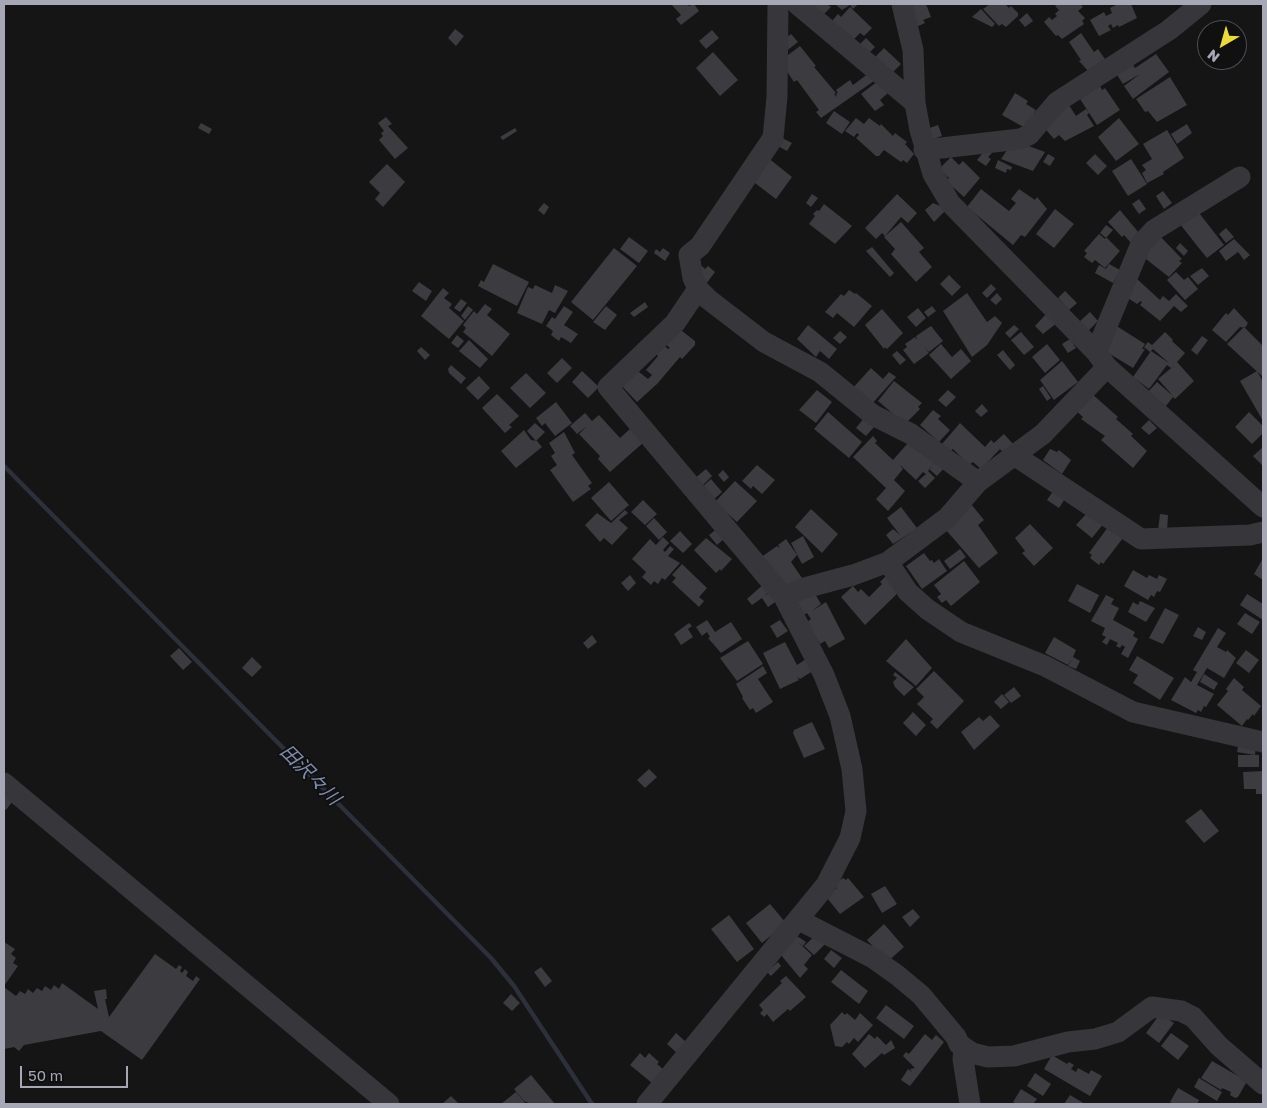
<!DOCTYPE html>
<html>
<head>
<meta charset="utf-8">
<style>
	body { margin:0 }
	#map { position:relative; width:1267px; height:1108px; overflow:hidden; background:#151516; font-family:"Golos Text",sans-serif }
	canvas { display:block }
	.frame { position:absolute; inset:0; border:5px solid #a7a8b6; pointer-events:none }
	.north { position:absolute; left:1197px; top:20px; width:50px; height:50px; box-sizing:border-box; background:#101011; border:1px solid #4c4d53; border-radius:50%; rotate:218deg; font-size:14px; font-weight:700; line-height:20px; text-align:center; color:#a7a8b6 }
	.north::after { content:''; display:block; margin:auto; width:18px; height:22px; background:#eadb39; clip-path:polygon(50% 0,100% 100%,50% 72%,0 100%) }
	.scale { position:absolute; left:20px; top:1066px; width:108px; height:22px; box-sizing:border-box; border:2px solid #a7a8b6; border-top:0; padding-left:6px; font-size:15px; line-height:18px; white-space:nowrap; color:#a7a8b6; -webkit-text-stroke:4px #101011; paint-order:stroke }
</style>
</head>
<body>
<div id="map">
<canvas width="1267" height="1108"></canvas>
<div class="frame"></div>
<div class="north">N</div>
<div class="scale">50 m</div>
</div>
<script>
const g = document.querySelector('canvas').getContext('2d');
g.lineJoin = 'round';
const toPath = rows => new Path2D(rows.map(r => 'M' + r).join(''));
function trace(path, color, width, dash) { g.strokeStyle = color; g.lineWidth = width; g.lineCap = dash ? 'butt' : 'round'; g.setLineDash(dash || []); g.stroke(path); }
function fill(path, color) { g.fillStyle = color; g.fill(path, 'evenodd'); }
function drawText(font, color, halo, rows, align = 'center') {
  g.font = font + ' "Golos Text","Noto Sans JP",sans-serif'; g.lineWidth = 4; g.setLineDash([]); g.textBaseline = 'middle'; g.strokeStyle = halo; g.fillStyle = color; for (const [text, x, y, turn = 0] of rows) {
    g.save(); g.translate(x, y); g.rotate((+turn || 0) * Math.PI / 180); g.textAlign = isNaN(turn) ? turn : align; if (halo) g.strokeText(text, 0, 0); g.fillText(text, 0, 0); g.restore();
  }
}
trace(toPath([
	[4,466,491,958,514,986,592,1104]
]), '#2b303a', 4.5);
fill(toPath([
	[671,4,687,4,689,6,694,4,699,11,681,25,676,19,681,15],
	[800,4,827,4,831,7,820,18],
	[835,4,858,4,853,9,850,5,842,10],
	[908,4,926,4,931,17,923,20,925,23,916,27],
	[990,4,1005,4,1009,8,1011,6,1018,13,1018,16,1006,27,1002,24,999,26,983,9],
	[1058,4,1080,4,1083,7,1078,11,1085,18,1082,21,1084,24,1062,39,1058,35,1056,36,1044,22,1049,17,1052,20,1057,16,1055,14,1059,10,1055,6],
	[1118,4,1131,4,1137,18,1119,27,1118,25,1113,28,1111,24,1108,26,1111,30,1099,36,1090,20,1104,12,1106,16,1112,13,1110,8],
	[850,7,872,28,864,36,860,33,853,40,832,21,838,14,841,17],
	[981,9,995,24,992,27,972,17],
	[1027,13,1033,21,1025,27,1019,20],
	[455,29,464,36,456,46,448,38],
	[712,30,719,38,706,49,699,41],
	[1081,33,1094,52,1098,49,1105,59,1088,71,1079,61,1081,60,1069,42],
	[791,34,798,42,785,52,781,42],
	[866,38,875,47,867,55,858,46],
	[800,46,816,66,814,67,836,93,834,94,837,97,836,94,838,93,836,90,850,80,853,85,869,73,874,81,821,118,816,112,819,110,797,80,794,82,780,61],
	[884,48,901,64,890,75,873,59],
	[713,52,738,80,720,96,696,68],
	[1156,54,1169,72,1133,99,1124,86,1140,74,1123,84,1113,69,1129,59,1135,68],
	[1170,77,1187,105,1157,122,1148,111,1145,112,1136,99],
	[878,81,888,93,880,100,884,105,875,111,861,94],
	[1100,86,1102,90,1105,88,1120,110,1097,125,1080,99],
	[1015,93,1028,101,1026,104,1036,110,1025,128,1002,115],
	[1067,102,1076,116,1086,109,1089,113,1087,115,1094,126,1065,141,1059,135,1054,139,1042,125],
	[834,111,850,122,842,134,826,123],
	[386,117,392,124,388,126,408,148,395,159,379,140,383,136,381,133,384,131,378,123],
	[856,118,864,124,869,118,880,126,881,124,893,136,895,133,907,142,905,144,914,154,907,163,903,160,901,162,884,150,879,156,876,156,856,138,859,135,857,133,854,137,845,131],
	[1119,118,1139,144,1116,161,1098,137],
	[201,123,212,129,209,134,198,128],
	[1187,124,1192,133,1177,144,1171,134],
	[938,125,942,136,930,140,927,129],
	[515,128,517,131,503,140,500,137],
	[1167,130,1184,158,1163,172,1164,174,1147,183,1142,173,1146,170,1142,165,1152,159,1143,144],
	[780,137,792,143,787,151,776,145],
	[1026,145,1045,152,1033,171,1001,159,1009,147],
	[986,149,992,153,988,157,991,159,986,166,977,160],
	[1048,154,1055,158,1050,166,1043,162],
	[1095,154,1107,166,1098,175,1086,163],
	[767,157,792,177,776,199,751,180],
	[951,157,959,165,963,161,980,178,964,197,946,181,949,178,939,169],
	[1131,159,1147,184,1128,196,1112,171],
	[998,160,1012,167,1011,170,1007,169,1006,173,995,168],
	[387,164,405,182,383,207,375,199,380,193,369,182],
	[981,189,1009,211,1016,203,1011,199,1019,189,1035,200,1037,197,1047,209,1025,237,1021,235,1013,245,967,207],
	[1163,191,1172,203,1164,209,1156,196],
	[812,194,818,198,811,207,806,203],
	[897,194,917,213,908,223,901,217,885,236,882,233,876,239,865,228],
	[1139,199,1146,209,1139,214,1132,204],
	[544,203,549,207,544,215,538,210],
	[933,203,947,209,934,222,925,210],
	[824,204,852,226,835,244,809,224,815,216,813,214,817,210,819,211],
	[1055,209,1074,224,1054,248,1036,234],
	[1196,209,1224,245,1207,258,1198,247,1202,243,1198,247,1180,224],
	[1120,210,1139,233,1132,244,1124,235,1122,237,1108,222],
	[901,222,924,248,919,252,932,267,916,282,891,254,895,249,884,237],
	[1106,225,1113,230,1106,238,1100,233],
	[1226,228,1234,237,1226,243,1219,234],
	[1157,233,1182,259,1179,261,1182,263,1169,277,1142,256],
	[1099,234,1105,239,1106,237,1120,251,1105,268,1095,260,1092,263,1084,257,1087,253,1084,251],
	[629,237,648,251,639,263,620,249],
	[1234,239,1250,255,1244,260,1238,252,1226,261,1219,251],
	[1180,243,1188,251,1184,256,1176,248],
	[872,247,894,273,890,277,866,251],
	[614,248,637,266,593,320,571,302],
	[663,248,670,253,665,261,654,253,656,249,660,252],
	[493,264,529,282,517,306,478,286,481,280,484,282],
	[1109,264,1120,270,1113,283,1095,273,1099,265,1106,269],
	[702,266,705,269,708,266,715,272,706,284,696,274],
	[1202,268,1209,276,1198,285,1190,276],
	[1176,272,1184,280,1188,277,1198,289,1185,300,1167,280],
	[949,275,961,287,952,296,940,284],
	[1137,279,1160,300,1163,296,1169,301,1176,294,1188,306,1181,312,1174,306,1160,321,1140,305,1142,302,1141,301,1137,304,1123,295],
	[419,282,432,291,426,301,412,291],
	[991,284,996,289,987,298,982,293],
	[535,285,552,293,555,285,568,291,555,313,549,310,542,324,517,313,528,287,533,289],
	[443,288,449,293,444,298,452,304,449,308,464,321,449,339,421,316],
	[849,290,855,294,856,293,872,306,854,327,837,313,833,318,825,312,841,294,844,296],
	[1065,291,1077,303,1069,310,1058,298],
	[967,293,987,322,995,316,1002,323,987,345,972,357,943,311],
	[997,293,1002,299,996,305,990,300],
	[461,299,467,303,460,312,454,308],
	[645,302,648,307,634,317,630,313],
	[485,304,492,309,487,315,510,334,492,356,463,332,466,328,463,325,474,311,477,314],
	[468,306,473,310,465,320,461,316],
	[564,306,573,312,564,325,578,334,571,343,561,337,559,341,551,335,553,331,546,326,552,317,555,319],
	[606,306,617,315,605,330,593,322],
	[932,306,936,311,928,317,924,312],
	[918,308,926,318,916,327,907,317],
	[1234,308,1248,323,1245,328,1240,327,1226,342,1212,330,1226,313,1228,315],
	[882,309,903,333,887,349,885,347,884,349,865,325],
	[1048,312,1058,322,1043,334,1035,326],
	[1090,312,1098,321,1087,332,1079,322],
	[808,325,837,349,829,359,820,351,816,357,797,339],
	[1014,325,1019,329,1010,338,1005,333],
	[1115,325,1145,344,1142,349,1145,349,1133,368,1105,351],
	[931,326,943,341,929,352,924,347,929,353,914,364,903,350,907,347,905,344,915,337,917,340,916,336],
	[677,327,695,341,695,345,682,359,680,357,657,384,653,380,657,384,637,402,619,383,634,368,648,379,652,375,646,370,658,356,652,350,665,346,668,349,670,348,663,342],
	[1244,327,1263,346,1263,377,1227,344],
	[840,331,847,337,840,344,833,338],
	[1021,332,1034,347,1024,355,1011,340],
	[1165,332,1173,340,1172,341,1185,353,1177,362,1194,381,1175,399,1173,397,1166,406,1148,392,1157,382,1173,396,1158,379,1176,364,1171,368,1167,365,1149,389,1133,377,1151,351,1169,363,1153,349,1150,352,1144,347,1148,342,1152,345],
	[457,335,464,341,458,348,451,343],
	[1202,336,1208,340,1197,355,1191,350],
	[1070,339,1076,348,1068,353,1062,344],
	[469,340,488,359,480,368,459,351],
	[941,344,952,357,961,349,971,361,951,379,929,355],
	[1047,344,1060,360,1045,373,1032,357],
	[421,347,430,355,425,360,417,351],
	[1003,350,1015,365,1010,370,997,355],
	[897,351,906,360,900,365,892,355],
	[562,358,572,368,557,383,547,373],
	[1062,361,1078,382,1054,400,1040,380],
	[451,365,466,378,461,384,449,373,448,369],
	[871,368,883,379,889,372,896,377,870,406,851,390],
	[582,371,599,387,588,398,572,382],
	[1257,371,1263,382,1263,421,1240,381],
	[526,373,546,393,530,408,510,388],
	[479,376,490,388,478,400,466,388],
	[894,381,922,403,918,407,920,409,905,424,878,401],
	[1043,386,1051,398,1047,401,1039,389],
	[817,390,832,402,816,423,799,410],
	[948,390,956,397,946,407,938,400],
	[1091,393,1118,417,1116,419,1133,434,1131,436,1147,451,1133,468,1101,440,1105,436,1081,419,1083,417,1074,409],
	[497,394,519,416,509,425,512,427,505,433,482,408],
	[556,402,572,423,555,436,545,423,542,426,536,418],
	[982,404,988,411,981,417,975,411],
	[933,410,941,416,938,419,950,430,939,442,920,425],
	[828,412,862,442,849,458,814,429],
	[1249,412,1263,426,1263,433,1252,444,1235,427],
	[585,413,592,421,599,415,620,438,631,428,644,442,610,472,598,459,600,456,579,434,587,426,577,434,570,426],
	[864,418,874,427,866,436,856,428],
	[1149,420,1157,428,1149,435,1141,428],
	[535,423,545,432,536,441,527,431],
	[960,423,985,447,991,440,994,443,1004,434,1013,444,1003,453,1000,449,981,469,973,462,969,465,953,449,950,451,942,444],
	[524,430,531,440,537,441,542,447,516,468,501,451],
	[564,432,575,453,572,455,592,483,588,486,591,489,573,502,550,470,557,465,551,456,555,453,549,443],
	[873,436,877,441,875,443,893,460,908,443,937,459,928,471,935,478,925,488,918,481,926,474,923,472,916,480,899,464,903,469,894,480,905,491,888,511,876,499,886,488,853,457],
	[1263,447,1263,466,1253,456],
	[1050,449,1057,452,1059,450,1071,460,1062,474,1043,460],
	[937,460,945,467,937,476,929,469],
	[757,465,775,480,762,494,753,486,751,489,742,481],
	[706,469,712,476,701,487,694,479],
	[723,470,729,477,724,482,718,475],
	[711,479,722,492,712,501,701,488],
	[735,481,757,501,737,522,715,502],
	[609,482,629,505,611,521,591,498],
	[1056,487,1068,494,1059,508,1047,500],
	[643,500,657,514,645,525,631,512],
	[971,504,984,520,978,525,998,553,979,568,946,530],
	[901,507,917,528,893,544,886,535,893,529,900,535,887,518],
	[811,509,838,534,822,553,795,527],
	[625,510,628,513,619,520,628,528,612,545,604,538,600,542,585,525,597,513,611,523],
	[1089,511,1104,523,1092,538,1076,525],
	[1160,514,1168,515,1167,531,1158,531],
	[654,518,667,532,659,540,646,526],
	[1030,524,1053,548,1034,566,1022,553,1025,551,1015,538],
	[1108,527,1123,538,1103,564,1101,562,1099,565,1090,558,1092,555,1089,553],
	[718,528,725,538,717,545,709,535],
	[680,531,692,544,683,553,670,541],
	[803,536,814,557,802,564,791,543],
	[663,537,669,543,663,550,665,552,670,546,674,549,668,556,680,563,665,580,662,578,658,584,654,581,651,585,642,577,646,572,632,559,650,539,656,545],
	[706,538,732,559,721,571,720,569,716,573,694,550],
	[786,539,797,555,791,562,802,578,787,589,760,558,777,546,780,548,778,545],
	[960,549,966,557,950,569,944,561],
	[924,553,930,561,932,560,934,563,939,559,947,571,922,589,906,566],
	[1263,558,1263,580,1254,574],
	[964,561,980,582,951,606,946,600,942,603,937,597,941,594,934,585],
	[682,564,707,588,699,597,704,601,699,607,672,582,676,578,672,575],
	[1133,570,1147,578,1149,575,1157,579,1159,575,1167,579,1160,592,1157,591,1154,597,1151,595,1148,600,1124,586],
	[888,574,903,588,865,625,841,597,853,586,858,592,861,589,869,597,882,584,880,582],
	[630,575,636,583,628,591,621,583],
	[765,583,771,590,764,596,772,591,778,600,768,607,762,598,752,605,747,599],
	[1077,584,1099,595,1090,613,1068,601],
	[812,589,821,604,812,611,826,602,845,639,829,648,825,641,820,644,807,622,811,619,807,613,802,616,792,598],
	[1247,594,1263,604,1263,620,1240,605],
	[1106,595,1114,599,1111,604,1119,608,1113,620,1135,632,1133,636,1138,639,1128,658,1121,654,1125,647,1122,645,1120,648,1116,646,1118,643,1110,639,1107,645,1102,642,1106,637,1102,635,1105,628,1091,621],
	[1140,601,1155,608,1146,622,1128,612,1133,602,1138,605],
	[1165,608,1179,615,1163,644,1149,638],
	[1245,613,1260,622,1252,634,1237,624],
	[707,620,715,632,731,622,742,639,721,653,708,638,710,637,707,632,702,636,696,627],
	[780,620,788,631,777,638,770,626],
	[689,623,692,626,688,629,693,637,681,645,674,634],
	[1198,627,1206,632,1202,640,1193,636],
	[1218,628,1226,633,1217,647,1226,652,1227,650,1236,658,1224,678,1207,668,1197,685,1214,694,1206,707,1204,706,1201,712,1198,710,1196,713,1171,700,1185,677,1191,682,1197,672,1193,670],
	[592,635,597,642,588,649,583,643],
	[1054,637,1076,650,1073,657,1080,661,1076,669,1068,666,1072,659,1068,665,1045,653],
	[906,639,932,668,916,686,886,661],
	[748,641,763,664,737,681,720,658],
	[785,642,797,665,809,657,816,669,800,679,797,677,799,680,780,689,763,653],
	[179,648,192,662,183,670,170,656],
	[1246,650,1259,660,1249,673,1236,663],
	[1137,656,1174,678,1160,700,1133,683,1138,675,1129,670],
	[252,657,262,667,252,677,242,668],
	[763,666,767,673,758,679,773,702,756,713,753,708,750,710,742,698,743,697,736,684],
	[934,671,964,701,937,729,930,722,933,719,917,704,924,697,916,689],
	[895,672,914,687,904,696,895,687,893,682,897,678,893,675],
	[1204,674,1218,683,1214,690,1200,682],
	[1234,678,1244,687,1242,690,1261,706,1254,716,1253,714,1248,720,1247,719,1242,726,1217,705,1228,691,1226,689],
	[1014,687,1021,696,1011,703,1004,695],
	[1002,694,1009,702,1001,709,994,702],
	[913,712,926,725,916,736,903,723],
	[990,715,1000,726,974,750,961,732,979,717,983,721],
	[812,722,825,749,804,758,793,733,794,730],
	[1239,742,1256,745,1255,755,1237,752],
	[1238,755,1259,755,1259,767,1238,767],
	[649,769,657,777,645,788,637,780],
	[1263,771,1263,794,1256,794,1256,789,1244,789,1243,772],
	[4,793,12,802,6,810,4,809],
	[1201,809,1219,831,1204,843,1185,821],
	[843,878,846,880,848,878,864,897,840,914,827,898,837,888,834,884],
	[885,886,897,904,882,913,871,894],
	[770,904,786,923,762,943,746,923],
	[913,909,920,917,910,927,902,917],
	[729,915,754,949,737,962,711,929],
	[884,924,904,947,887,962,867,940],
	[816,935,825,944,814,955,804,946],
	[797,936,806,942,803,946,798,942,812,955,804,965,808,969,800,978,781,955],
	[4,942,15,949,11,954,16,958,13,963,18,966,4,986],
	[831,950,842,958,834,968,824,959],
	[155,954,176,969,179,965,182,967,180,971,182,973,185,969,188,972,186,976,193,981,196,976,200,979,142,1060,101,1031,24,1045,19,1051,14,1047,4,1049,4,987,16,996,20,991,25,994,28,989,33,993,37,988,42,991,45,986,51,990,54,985,59,989,62,983,98,1009,94,991,106,989,107,999,105,999,109,1017],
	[778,962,781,966,771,976,767,972],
	[541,967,552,981,545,987,534,972],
	[841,970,868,991,859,1004,831,982],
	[786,976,806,997,790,1011,788,1009,773,1022,767,1014,764,1017,760,1013,763,1010,759,1005,782,983,780,981],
	[511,994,520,1003,512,1011,503,1003],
	[886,1005,914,1026,904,1039,876,1018],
	[842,1012,845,1015,847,1013,855,1020,860,1013,873,1025,858,1042,854,1038,849,1044,847,1042,842,1047,835,1046,830,1025],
	[1160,1014,1174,1023,1159,1043,1146,1033],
	[676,1033,687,1043,678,1054,667,1044],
	[1171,1033,1189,1046,1178,1060,1161,1046],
	[869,1034,875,1039,877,1036,886,1045,891,1040,895,1048,884,1055,882,1053,865,1068,852,1054],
	[925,1034,932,1040,936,1035,944,1042,910,1086,901,1080,908,1069,912,1072,910,1069,915,1068,903,1056,906,1052,909,1054],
	[640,1053,645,1058,649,1053,659,1062,657,1064,663,1069,652,1083,630,1065],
	[1052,1055,1067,1064,1069,1062,1074,1065,1071,1069,1076,1072,1078,1068,1089,1074,1091,1070,1102,1076,1090,1096,1044,1069],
	[1212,1061,1245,1080,1246,1083,1238,1097,1235,1098,1230,1095,1231,1092,1222,1088,1221,1090,1201,1078],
	[1035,1073,1051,1084,1043,1096,1027,1086],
	[531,1075,555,1104,531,1104,524,1101,514,1089],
	[1199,1078,1222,1092,1217,1101,1194,1087],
	[1178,1088,1199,1100,1197,1104,1174,1104,1170,1102],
	[1021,1089,1037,1099,1033,1104,1017,1104,1013,1102],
	[516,1092,526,1104,501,1104],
	[1070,1095,1085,1104,1064,1104],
	[451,1096,459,1104,442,1104]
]), '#3c3c40');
trace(toPath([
	[778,4,777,97,773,138,700,246,689,255,693,278,698,289,708,299,764,342,820,372,873,415,911,434,978,482],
	[797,4,915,103],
	[902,4,913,50,915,103,920,130,933,174,950,203,1096,352,1107,367,1263,507],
	[924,150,1020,139,1029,135,1057,102,1169,30,1201,4],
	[1096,352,1141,244,1154,230,1240,177],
	[1014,455,1141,539,1250,535,1263,532],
	[888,562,908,592,927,609,961,632,1045,666,1133,712,1263,742],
	[784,597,801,589,853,575,888,562,947,518,978,482,1043,434,1107,367],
	[4,783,389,1104],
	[799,920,873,958,897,975,921,995,956,1037,959,1044,972,1053,988,1057,1014,1056,1068,1042,1095,1039,1118,1032,1152,1007,1181,1011,1193,1017,1219,1046,1263,1084],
	[964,1049,963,1059,970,1104],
	[647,1104,826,885,850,838,856,811,852,769,840,716,824,675,784,597,608,387,675,323,698,289]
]), '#36363b', 21);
drawText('italic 19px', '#7f8db0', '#101011', [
	["田沢々川",310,775,45]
]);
</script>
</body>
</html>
